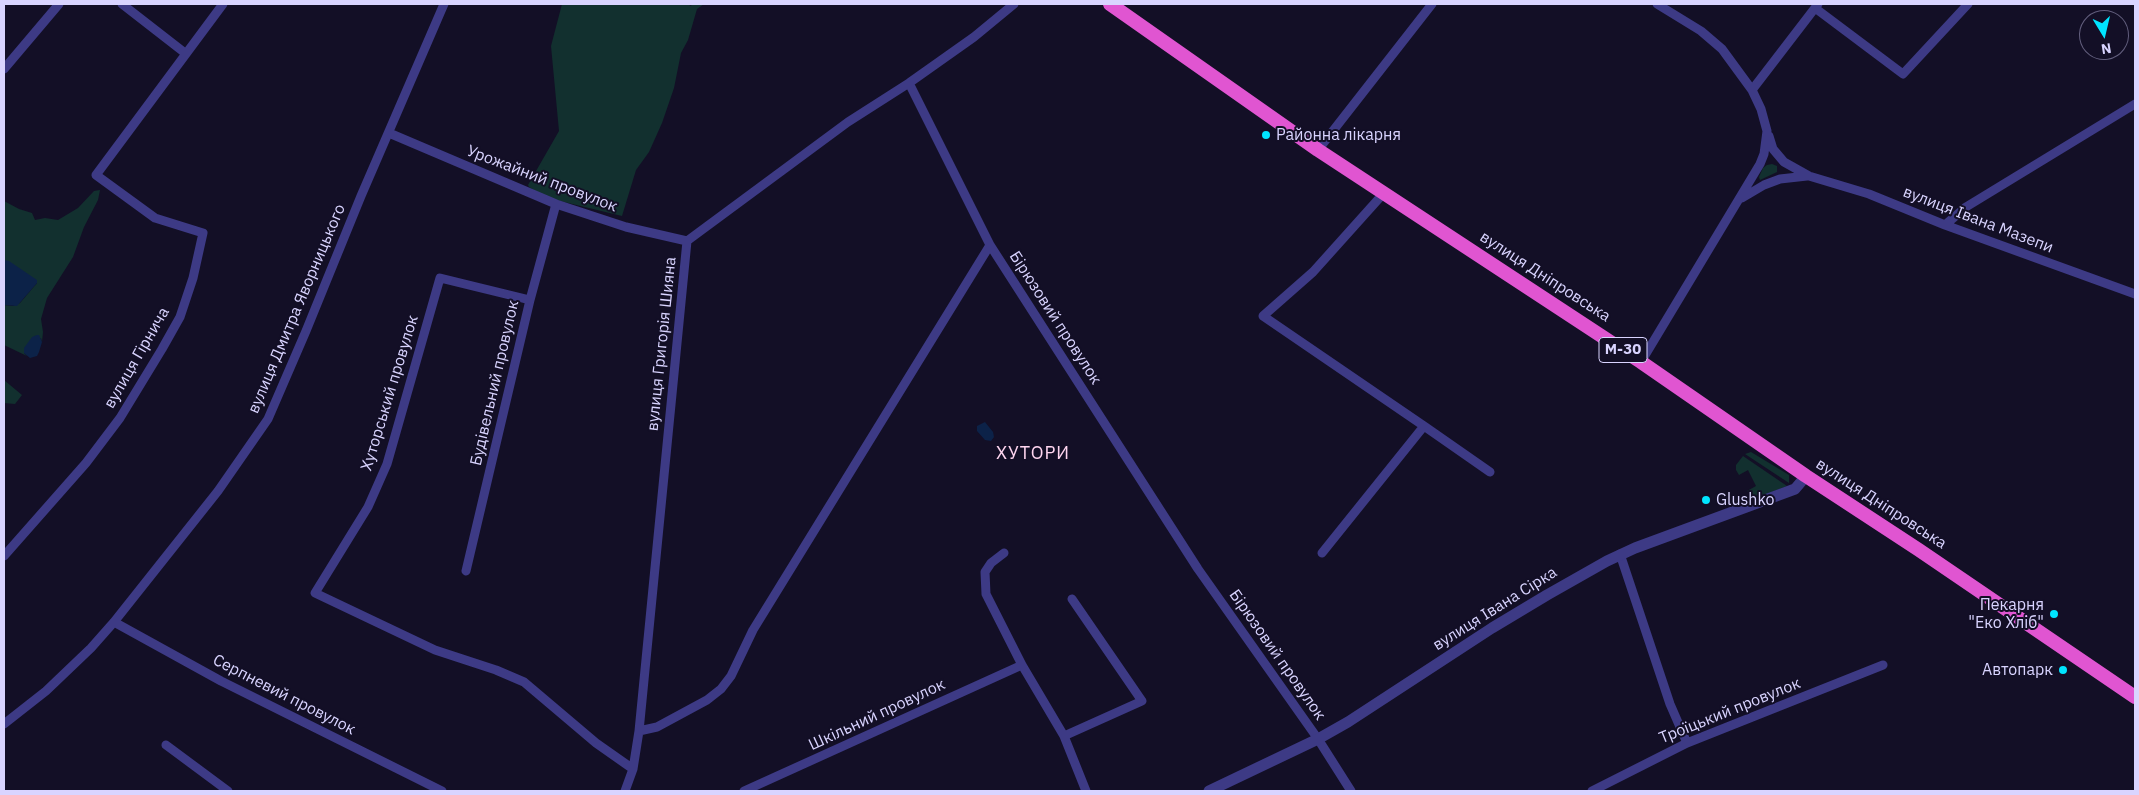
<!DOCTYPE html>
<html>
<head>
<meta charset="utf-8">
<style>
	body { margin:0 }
	#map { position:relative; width:2139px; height:795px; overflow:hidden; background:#130f26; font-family:"IBM Plex Sans",sans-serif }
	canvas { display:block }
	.frame { position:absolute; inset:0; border:5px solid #d9d4ff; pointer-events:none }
	.north { position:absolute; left:2079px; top:10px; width:50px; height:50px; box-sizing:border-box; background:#130f26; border:1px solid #625e7d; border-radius:50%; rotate:171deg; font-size:14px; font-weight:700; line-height:20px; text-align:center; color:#d9d4ff }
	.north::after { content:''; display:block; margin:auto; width:18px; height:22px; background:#00e5ff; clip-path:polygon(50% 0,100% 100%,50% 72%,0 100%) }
</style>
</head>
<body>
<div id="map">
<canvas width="2139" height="795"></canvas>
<div class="frame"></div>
<div class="north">N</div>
</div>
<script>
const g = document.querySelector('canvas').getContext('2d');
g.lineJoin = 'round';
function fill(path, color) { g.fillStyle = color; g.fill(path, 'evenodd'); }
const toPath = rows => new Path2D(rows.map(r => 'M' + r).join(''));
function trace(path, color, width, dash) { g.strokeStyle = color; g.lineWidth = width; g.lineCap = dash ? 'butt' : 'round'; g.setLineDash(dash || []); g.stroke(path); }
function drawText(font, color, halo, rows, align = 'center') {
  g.font = font + ' "IBM Plex Sans",sans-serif'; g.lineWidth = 4; g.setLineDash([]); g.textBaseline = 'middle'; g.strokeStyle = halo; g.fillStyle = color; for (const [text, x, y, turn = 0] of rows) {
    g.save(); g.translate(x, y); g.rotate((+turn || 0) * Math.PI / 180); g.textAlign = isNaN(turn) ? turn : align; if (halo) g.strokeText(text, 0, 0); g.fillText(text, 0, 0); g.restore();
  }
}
fill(toPath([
	[562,4,687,4,691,6,692,4,704,4,697,9,688,40,681,53,674,88,662,123,649,152,636,170,622,216,560,201,540,194,529,187,528,185,559,131,551,46],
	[1772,164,1777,166,1777,172,1760,180,1759,177,1763,168,1767,165],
	[100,190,98,200,84,227,73,257,47,298,41,319,43,332,42,342,41,338,24,353,27,356,4,345,4,305,13,306,20,303,37,283,4,260,4,201,19,209,32,213,35,220,45,218,58,220,78,208,94,191],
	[4,380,22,395,15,404,4,403],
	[1751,452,1789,475,1789,483,1745,454],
	[1743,456,1787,486,1756,498,1747,491,1756,486,1748,470,1739,475,1736,470,1736,465]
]), '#12302f');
fill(toPath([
	[4,260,9,261,37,280,37,283,17,306,4,305],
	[37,335,39,335,42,342,39,352,37,356,30,358,24,353,24,348,32,337],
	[985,422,993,432,994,437,991,441,985,440,977,431,977,426]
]), '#0c2248');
trace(toPath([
	[122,4,185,53],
	[1815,8,1903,74,1968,4],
	[4,69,59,4],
	[909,83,990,245],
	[1752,90,1818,4],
	[389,133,556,204,626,227,687,241],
	[1769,136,1773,149,1784,162,1809,176,1869,194,1945,225,2135,294],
	[1318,150,1432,4],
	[1383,194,1313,272,1263,316,1424,426],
	[1742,198,1764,185,1780,179,1807,176],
	[1945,225,1966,207,2135,104],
	[530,300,440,278,387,464,368,507,315,593,435,650,496,670,524,682,596,743,633,769],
	[1641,362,1760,164,1764,154,1767,131,1761,109,1752,90,1722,49,1701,31,1657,4],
	[1004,553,991,563,985,572,986,594,1022,665,1064,736,1086,791],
	[1322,553,1424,426,1490,472],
	[1620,554,1670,704,1687,743],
	[4,556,86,463,120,418,162,349,180,317,193,278,203,233,155,218,96,175,223,4],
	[466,571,530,300,556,204],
	[114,622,221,681,442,791],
	[4,724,46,691,91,648,114,622,218,491,268,419,306,331,361,196,444,4],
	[639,731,657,727,707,700,721,689,731,676,753,630,990,245,1198,569,1318,739,1351,791],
	[1064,736,1142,701,1072,599],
	[166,745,228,791],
	[625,791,633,769,639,731,687,241,848,122,909,83,974,37,1014,4],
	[744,791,1022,665],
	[1592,791,1687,743,1883,665]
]), '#3d3a85', 9);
trace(toPath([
	[1209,791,1318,739,1348,722,1492,628,1547,595,1607,561,1635,548,1795,489,1806,476]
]), '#3d3a85', 11);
trace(toPath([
	[1110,4,1318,150,1641,362,1806,476,1919,550,2135,697]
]), '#e055d1', 14);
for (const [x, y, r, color] of [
	[1266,135,5,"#00e5ff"],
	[1706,500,5,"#00e5ff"],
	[2054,614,5,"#00e5ff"],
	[2063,670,5,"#00e5ff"]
]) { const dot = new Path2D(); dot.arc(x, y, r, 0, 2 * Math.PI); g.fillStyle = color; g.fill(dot); trace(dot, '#130f26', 2); }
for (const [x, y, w] of [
	[1623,350,48]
]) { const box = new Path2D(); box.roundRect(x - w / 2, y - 12.5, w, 25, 4); g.fillStyle = '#130f26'; g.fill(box); trace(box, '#d9d4ff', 1); }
drawText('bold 15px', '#d9d4ff', null, [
	["М-30",1623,350]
]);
drawText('16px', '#d9d4ff', '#130f26', [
	["Районна лікарня",1276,135],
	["Glushko",1716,500],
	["Пекарня",2044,605,"right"],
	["\"Еко Хліб\"",2044,623,"right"],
	["Автопарк",2053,670,"right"]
], 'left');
drawText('16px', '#d9d4ff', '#130f26', [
	["Урожайний провулок",542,179,21],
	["вулиця Івана Мазепи",1978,220,21],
	["вулиця Дніпровська",1545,277,33],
	["вулиця Дмитра Яворницького",297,309,-67],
	["Бірюзовий провулок",1055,318,57],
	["вулиця Григорія Шияна",662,344,-84],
	["вулиця Гірнича",137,358,-60],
	["Будівельний провулок",495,383,-77],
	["Хуторський провулок",390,393,-73],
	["вулиця Дніпровська",1881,504,33],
	["вулиця Івана Сірка",1495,609,-32],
	["Бірюзовий провулок",1277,655,55],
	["Серпневий провулок",284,695,27],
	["Троїцький провулок",1730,711,-22],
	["Шкільний провулок",877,715,-25]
]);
g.letterSpacing = '1px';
drawText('18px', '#ffd6f0', '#130f26', [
	["ХУТОРИ",1033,454]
]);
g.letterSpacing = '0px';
</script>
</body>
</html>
